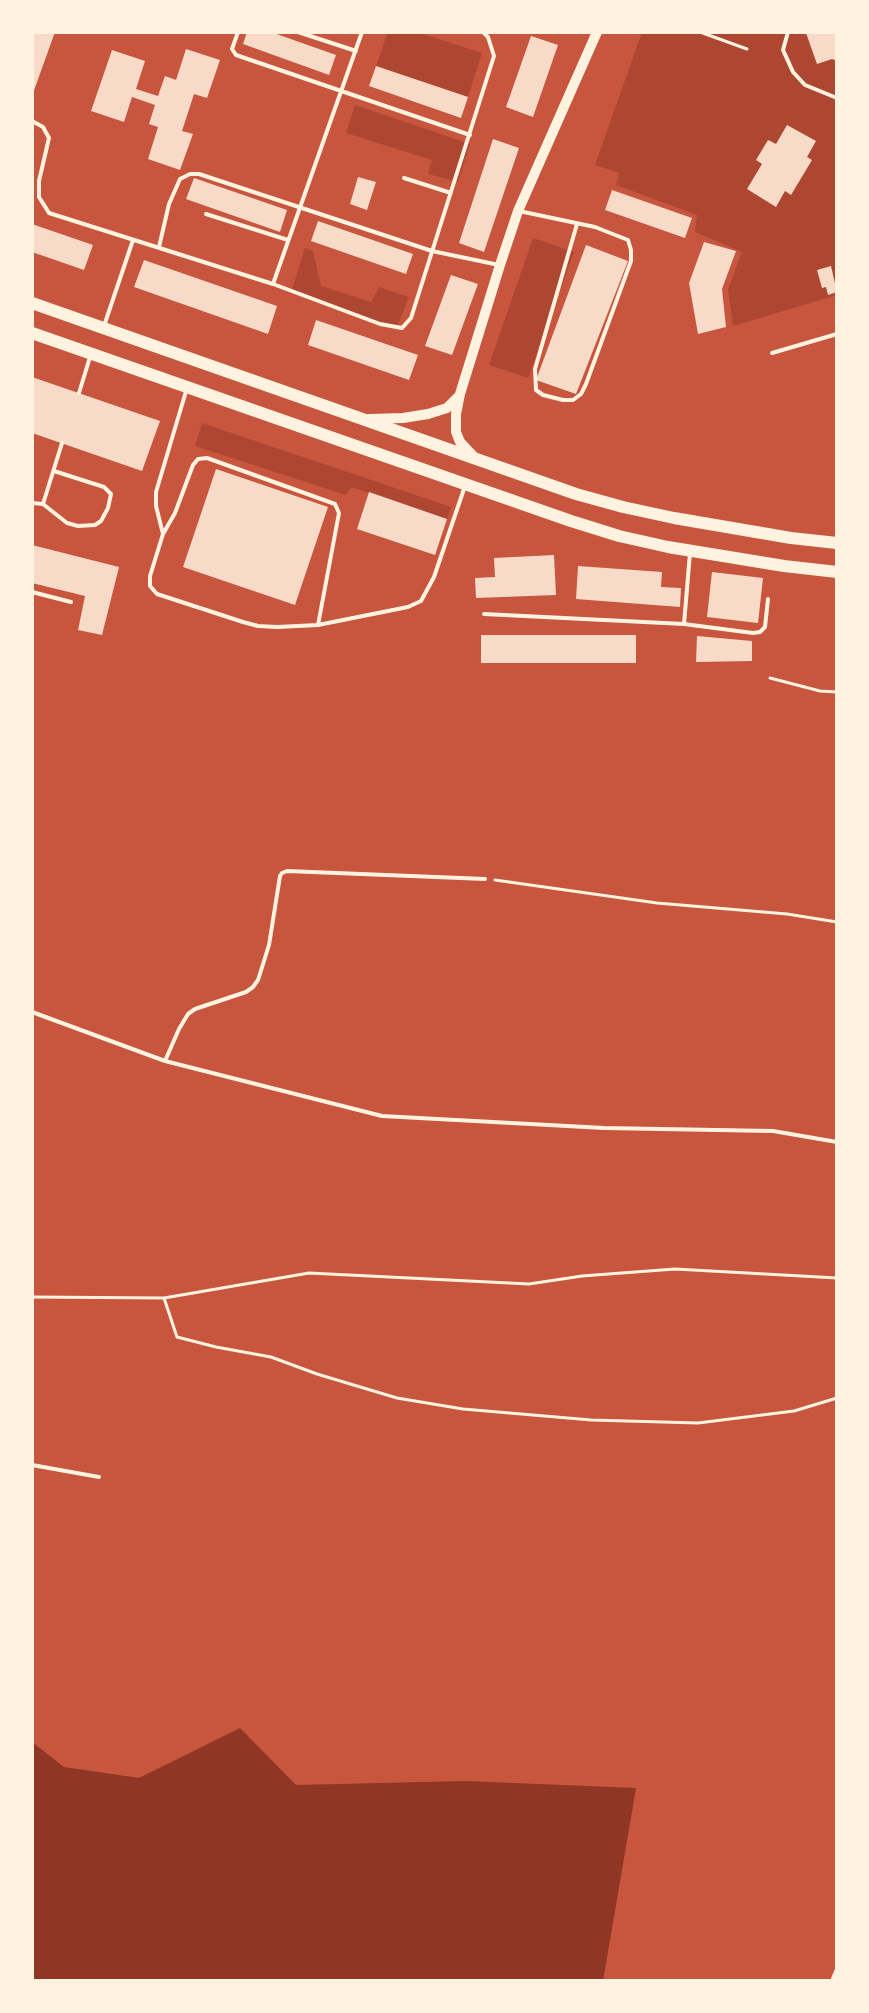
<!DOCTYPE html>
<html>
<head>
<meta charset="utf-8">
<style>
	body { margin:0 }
	#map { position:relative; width:869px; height:2013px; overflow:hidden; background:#c8553d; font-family:Ubuntu,sans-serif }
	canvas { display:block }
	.frame { position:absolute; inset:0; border:34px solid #fff3e0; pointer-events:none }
</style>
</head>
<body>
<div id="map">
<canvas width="869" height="2013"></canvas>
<div class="frame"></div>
</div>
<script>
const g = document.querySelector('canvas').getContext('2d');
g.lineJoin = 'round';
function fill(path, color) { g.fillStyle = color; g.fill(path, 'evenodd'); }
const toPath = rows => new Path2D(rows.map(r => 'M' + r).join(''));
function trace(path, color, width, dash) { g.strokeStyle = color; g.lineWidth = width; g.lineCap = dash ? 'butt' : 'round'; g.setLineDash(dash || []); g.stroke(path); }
fill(toPath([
	[388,32,417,32,482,53,468,97,376,66],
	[642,32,837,32,837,295,733,326,728,289,742,252,695,232,697,215,616,185,619,173,595,165],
	[355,105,470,144,458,182,428,174,432,160,346,133],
	[533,238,574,252,528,378,489,365],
	[305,248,313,251,321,286,371,302,379,287,409,297,397,327,291,292],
	[202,423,451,507,447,519,351,487,346,495,195,446]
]), '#ae4732');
fill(toPath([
	[240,1728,296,1785,465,1781,636,1788,603,1981,32,1981,32,1742,64,1767,139,1778]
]), '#8f3625');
fill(toPath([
	[32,32,55,32,32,96],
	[247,32,271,32,336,55,329,75,243,44],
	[810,32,837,32,837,61,832,59,817,64,806,33],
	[531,36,558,45,533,117,506,107],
	[186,49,220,60,207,98,194,94,182,131,193,134,180,170,148,159,158,127,149,124,155,105,132,97,124,122,91,111,112,50,145,61,136,89,158,96,165,76,176,80],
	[376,66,468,97,461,118,369,86],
	[787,125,816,141,807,157,812,160,791,195,785,191,776,207,747,189,762,164,756,160,768,140,776,144],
	[493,139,519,148,484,252,459,243],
	[358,177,376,182,367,210,350,204],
	[194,178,287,210,280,232,186,199],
	[612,190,692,218,685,238,605,210],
	[318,221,413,254,406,274,311,241],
	[32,224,93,245,84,270,32,252],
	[704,242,736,251,722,289,726,327,698,334,689,283],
	[586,245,628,261,576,394,536,380],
	[144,260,277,306,268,334,134,287],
	[831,266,837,292,828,295,826,287,822,288,817,270],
	[451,275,478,284,452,355,425,346],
	[316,320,418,355,409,380,308,345],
	[32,377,160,421,142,471,32,433],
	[216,469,328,507,295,605,183,567],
	[369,492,447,519,435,555,357,529],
	[32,545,119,567,102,635,78,630,85,596,32,583],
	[554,555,556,595,476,598,475,578,495,577,494,558],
	[578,566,662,572,661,587,681,588,680,607,576,599],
	[712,572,763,578,758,623,707,617],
	[481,635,636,635,636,663,481,663],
	[697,636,752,641,752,661,696,662]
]), '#f7dbc8');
trace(toPath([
	[700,32,747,49],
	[770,678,820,691,837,692],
	[495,880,657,903,787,914,837,922],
	[32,1297,164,1298,309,1273,529,1284,582,1276,675,1269,837,1278],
	[164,1298,177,1337,216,1347,271,1357,317,1374,397,1398,463,1409,591,1420,698,1423,794,1411,837,1398]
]), '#fff3e0', 3);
trace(toPath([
	[238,32,232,49,236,55,470,135],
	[298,32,356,51],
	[788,32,783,50,793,72,805,85,837,98],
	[32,121,43,127,49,138,39,181,39,197,49,213,273,284,380,324,402,328,411,318,494,56,488,37,483,32],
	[404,178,451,193],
	[519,211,595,227,628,240,631,250,631,261,586,384,581,394,573,400,563,400,543,395,536,390,535,369,577,224],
	[206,214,288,240],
	[159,247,169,204,180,179,190,174,199,174,432,251,499,265],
	[273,284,362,32],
	[104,326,133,240],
	[772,353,837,334],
	[187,388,156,492,156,506,163,534,150,576,150,586,157,594,243,622,258,626,277,627,318,625,408,607,421,601,434,577,465,486],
	[79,393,90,357],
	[32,503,43,504,67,523,78,526,95,525,101,521,108,508,111,494,104,487,54,471],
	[43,504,62,443],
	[163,534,175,513,193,465,198,459,207,458,335,504,339,513,318,625],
	[32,592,71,602],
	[484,614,684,624,753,633,760,632,765,627,768,599],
	[684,624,690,553],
	[32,1012,165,1061,382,1116,604,1128,773,1131,837,1142],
	[165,1061,179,1029,188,1014,195,1009,246,992,253,987,258,980,269,945,280,876,282,873,287,871,485,879],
	[32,1465,99,1477],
	[832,1981,837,1969]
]), '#fff3e0', 4);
trace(toPath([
	[369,419,403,418,428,414,447,408,459,396],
	[474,457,460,442,456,432,456,414,460,394,500,265,518,211,597,32]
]), '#fff3e0', 10);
trace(toPath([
	[32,303,576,494,623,507,674,518,791,538,837,543],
	[32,333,571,521,619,536,668,547,784,566,837,572]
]), '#fff3e0', 12);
</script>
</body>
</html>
